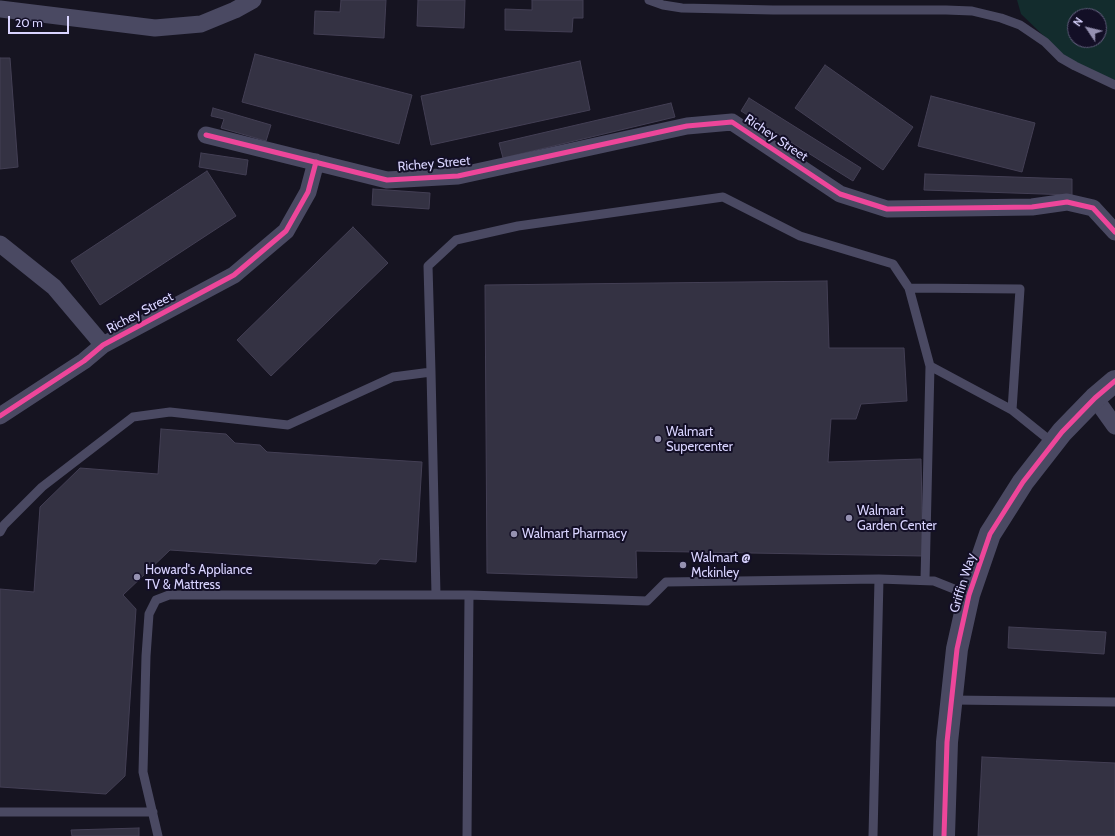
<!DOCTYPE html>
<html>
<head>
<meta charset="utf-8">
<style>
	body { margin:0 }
	#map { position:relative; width:1115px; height:836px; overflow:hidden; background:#161421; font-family:Cabin,sans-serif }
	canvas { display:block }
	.north { position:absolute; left:1067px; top:8px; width:40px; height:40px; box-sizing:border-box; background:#130f26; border:1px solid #625e7d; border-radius:50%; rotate:305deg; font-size:11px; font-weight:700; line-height:16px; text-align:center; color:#d9d4ff }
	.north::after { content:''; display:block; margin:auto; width:14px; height:18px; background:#9591b1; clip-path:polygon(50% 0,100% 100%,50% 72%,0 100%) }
	.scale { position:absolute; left:8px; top:16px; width:61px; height:18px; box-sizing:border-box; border:2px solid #d9d4ff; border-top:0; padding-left:5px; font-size:12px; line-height:14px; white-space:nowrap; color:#d9d4ff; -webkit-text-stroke:3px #130f26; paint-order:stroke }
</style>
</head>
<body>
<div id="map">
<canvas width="1115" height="836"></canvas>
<div class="north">N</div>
<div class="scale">20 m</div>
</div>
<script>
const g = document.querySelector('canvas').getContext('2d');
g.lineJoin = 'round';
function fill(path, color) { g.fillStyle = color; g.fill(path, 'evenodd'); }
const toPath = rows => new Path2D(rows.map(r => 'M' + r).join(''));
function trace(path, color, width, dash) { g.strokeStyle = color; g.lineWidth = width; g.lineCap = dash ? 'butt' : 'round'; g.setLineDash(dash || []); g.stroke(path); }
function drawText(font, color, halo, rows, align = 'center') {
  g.font = font + ' Cabin,sans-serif'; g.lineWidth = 4; g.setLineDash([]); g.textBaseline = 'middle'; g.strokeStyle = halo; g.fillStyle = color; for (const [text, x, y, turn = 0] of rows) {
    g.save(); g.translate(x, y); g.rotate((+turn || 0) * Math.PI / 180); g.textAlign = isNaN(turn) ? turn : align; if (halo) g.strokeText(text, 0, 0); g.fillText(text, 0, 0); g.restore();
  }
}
fill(toPath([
	[1017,0,1115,0,1115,80,1075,66,1021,14],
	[1075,16,1099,16,1099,40,1075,40]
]), '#132c2d');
const building = toPath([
	[341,0,386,0,384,38,314,34,315,11,340,12,341,0],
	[418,0,465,0,464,28,417,26,418,0],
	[532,0,583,0,583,18,573,18,572,32,505,30,505,9,532,10,532,0],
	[255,54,412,95,399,144,242,102,255,54],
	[0,58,10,58,18,167,0,169,0,58],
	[580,61,590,110,431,145,421,96,580,61],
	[825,65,913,127,883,170,795,108,825,65],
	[931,96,1035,123,1022,172,918,146,931,96],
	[749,98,861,168,853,181,741,111,749,98],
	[671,103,675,117,503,158,499,143,671,103],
	[213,108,271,125,266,141,221,128,224,119,211,116,213,108],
	[201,153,248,160,246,175,199,167,201,153],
	[207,171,236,216,100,305,71,261,207,171],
	[925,174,1072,179,1072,195,924,190,925,174],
	[373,189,430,193,429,209,372,205,373,189],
	[353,227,388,263,271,376,237,340,353,227],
	[827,281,829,348,904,348,907,401,861,404,856,419,831,419,828,462,921,459,923,556,636,551,637,578,487,573,485,285,827,281],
	[161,429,226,434,235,443,260,445,267,452,422,462,416,562,380,559,376,564,170,550,123,595,136,609,125,776,106,794,0,787,0,589,34,592,40,507,80,468,158,474,161,429],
	[1009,627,1106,632,1104,654,1008,648,1009,627],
	[982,757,1115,763,1115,836,978,836,982,757],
	[139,828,139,836,72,836,71,830,139,828]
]);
fill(building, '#343243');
trace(building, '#433f54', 1);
trace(toPath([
	[649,0,663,5,682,8,773,10,946,10,972,11,1001,18,1020,25,1045,42,1061,58,1075,66,1115,85],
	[909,288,930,366,1012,410],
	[431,372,436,595],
	[0,532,4,525,42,487,133,417,170,412,288,425,393,377,431,372,428,266,456,240,518,226,723,197,800,236,893,264,909,288,1020,289,1012,410,1053,443],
	[925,580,930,366],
	[952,700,1115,702],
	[0,812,153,812],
	[158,836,143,772,146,656,149,614,156,600,169,595,469,595,647,601,666,582,879,579,934,581,969,595],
	[467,836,469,595],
	[873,836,879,579]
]), '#4a4962', 9);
trace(toPath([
	[0,9,155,28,201,24,235,10,253,0],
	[206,135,387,180,458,176,687,126,732,122,840,194,887,209,1032,207,1067,202,1093,208,1115,232],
	[0,244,54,287,103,345],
	[1095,398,1115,426],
	[0,416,84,361,103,345,234,275,286,231,308,192,316,162]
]), '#4a4962', 17);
trace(toPath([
	[944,836,947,742,957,649,969,595,990,534,1023,482,1062,432,1095,398,1115,381]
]), '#4a4962', 22);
trace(toPath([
	[206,135,387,180,458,176,687,126,732,122,840,194,887,209,1032,207,1067,202,1093,208,1115,232],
	[0,416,84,361,103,345,234,275,286,231,308,192,316,162],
	[944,836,947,742,957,649,969,595,990,534,1023,482,1062,432,1095,398,1115,381]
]), '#ed469a', 5);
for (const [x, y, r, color] of [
	[658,439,4,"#9591b1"],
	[849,518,4,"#9591b1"],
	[514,534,4,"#9591b1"],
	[683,565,4,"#9591b1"],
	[137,577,4,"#9591b1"]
]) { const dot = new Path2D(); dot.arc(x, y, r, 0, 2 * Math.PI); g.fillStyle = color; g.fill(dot); trace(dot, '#130f26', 1.5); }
drawText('13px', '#d9d4ff', '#130f26', [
	["Richey Street",776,138,34],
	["Richey Street",434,164,-5],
	["Richey Street",140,313,-28],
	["Griffin Way",963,583,-73]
]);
drawText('13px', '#d9d4ff', '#130f26', [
	["Walmart",666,432],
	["Supercenter",666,447],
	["Walmart",857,511],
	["Garden Center",857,526],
	["Walmart Pharmacy",522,534],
	["Walmart @",691,558],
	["Mckinley",691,573],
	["Howard's Appliance",145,570],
	["TV & Mattress",145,585]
], 'left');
</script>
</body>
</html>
